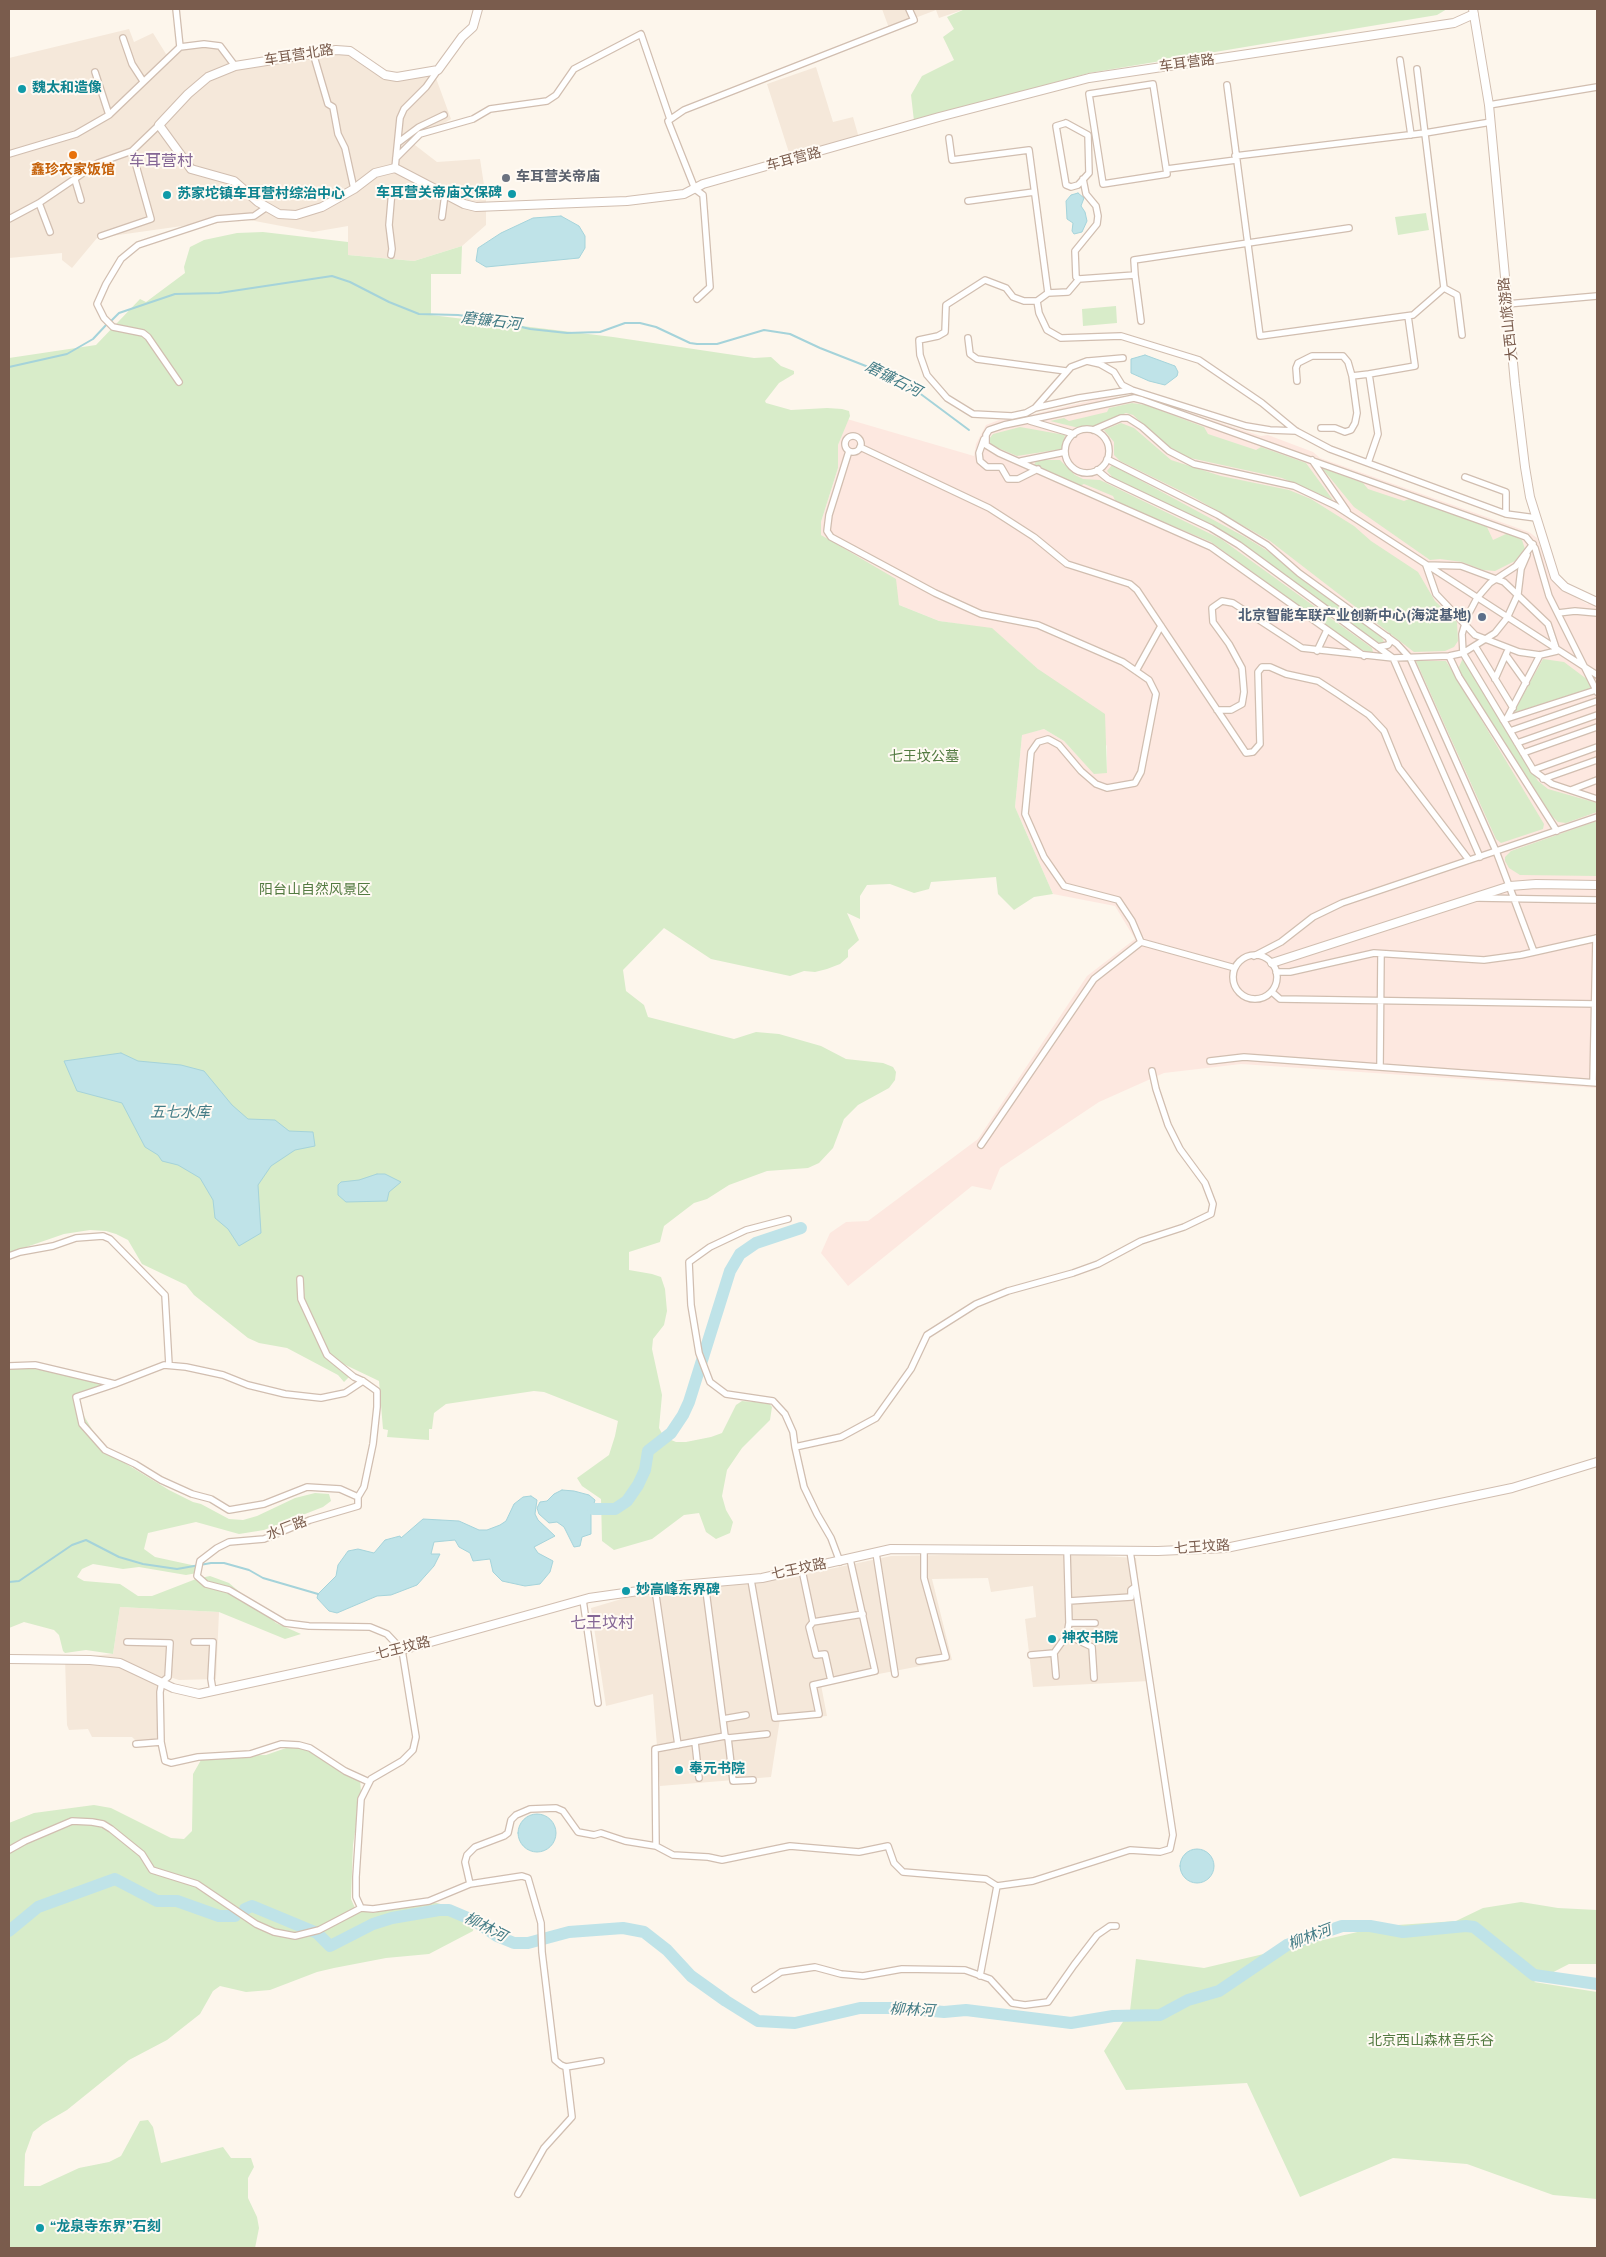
<!DOCTYPE html>
<html>
<head>
<meta charset="utf-8">
<style>
	body { margin:0 }
	#map { position:relative; width:1606px; height:2257px; overflow:hidden; background:#fdf6ec; font-family:"Nunito Sans",sans-serif }
	canvas { display:block }
	.frame { position:absolute; inset:0; border:10px solid #7a5c4d; pointer-events:none }
</style>
</head>
<body>
<div id="map">
<canvas width="1606" height="2257"></canvas>
<div class="frame"></div>
</div>
<script>
const g = document.querySelector('canvas').getContext('2d');
g.lineJoin = 'round';
function fill(path, color) { g.fillStyle = color; g.fill(path, 'evenodd'); }
const toPath = rows => new Path2D(rows.map(r => 'M' + r).join(''));
function trace(path, color, width, dash) { g.strokeStyle = color; g.lineWidth = width; g.lineCap = dash ? 'butt' : 'round'; g.setLineDash(dash || []); g.stroke(path); }
function drawText(font, color, halo, rows, align = 'center') {
  g.font = font + ' "Nunito Sans","Noto Sans SC",sans-serif'; g.lineWidth = 4; g.setLineDash([]); g.textBaseline = 'middle'; g.strokeStyle = halo; g.fillStyle = color; for (const [text, x, y, turn = 0] of rows) {
    g.save(); g.translate(x, y); g.rotate((+turn || 0) * Math.PI / 180); g.textAlign = isNaN(turn) ? turn : align; if (halo) g.strokeText(text, 0, 0); g.fillText(text, 0, 0); g.restore();
  }
}
fill(toPath([
	[882,9,965,9,939,18,936,10,889,28],
	[129,29,134,42,153,33,166,54,196,47,224,49,234,70,350,51,385,75,433,70,451,119,411,142,437,162,480,159,486,198,486,225,462,246,414,261,348,255,348,226,313,232,239,218,97,238,72,268,62,260,62,253,9,258,9,58],
	[816,67,833,122,853,117,859,138,791,159,767,84],
	[1053,1553,1136,1558,1149,1681,1033,1687,1025,1619,1036,1617,1033,1586,991,1592,988,1578,932,1579,952,1660,821,1685,827,1716,780,1719,771,1777,660,1786,653,1694,606,1706,591,1608,635,1595,783,1579,891,1556],
	[120,1607,219,1612,216,1679,179,1680,167,1676,163,1688,159,1740,136,1741,132,1737,92,1737,88,1729,69,1730,67,1725,65,1658,113,1654]
]), '#f5e8da');
fill(toPath([
	[1136,395,1261,436,1268,435,1313,452,1320,458,1529,532,1537,538,1555,584,1587,604,1591,602,1597,606,1597,1088,1241,1064,1164,1073,1099,1102,1000,1168,991,1190,972,1186,848,1286,821,1253,830,1233,846,1222,868,1221,978,1139,1087,976,1135,939,1115,906,1053,894,1015,807,1022,734,1044,729,1064,741,1079,757,1107,773,1107,746,1038,669,992,629,939,621,899,605,821,535,821,522,838,468,838,445,847,419,974,456,976,444,986,425,999,420,1013,419,1097,399]
]), '#fde8e0');
fill(toPath([
	[965,9,1447,9,1437,15,1089,73,914,121,911,95,922,76,954,60,943,37,954,29,947,17],
	[1426,213,1429,230,1398,235,1395,217],
	[263,232,348,242,348,255,414,261,462,246,461,274,431,274,431,315,613,337,754,358,771,357,781,366,794,371,794,374,779,383,765,401,766,403,791,410,827,408,842,409,849,411,850,416,838,445,838,468,821,522,821,535,896,579,899,605,939,621,992,628,1038,669,1105,714,1107,773,1094,774,1064,741,1044,729,1022,735,1015,807,1053,894,1034,897,1014,910,998,894,996,877,931,882,929,889,914,893,890,884,867,885,860,896,860,919,847,913,859,940,848,950,848,957,840,964,827,969,815,972,804,971,790,976,711,959,664,928,623,970,626,991,644,1005,648,1017,734,1039,756,1032,779,1034,821,1046,846,1059,883,1063,893,1067,896,1072,895,1080,889,1088,858,1105,844,1119,833,1148,819,1163,808,1168,767,1171,729,1185,707,1199,694,1203,664,1226,660,1242,629,1252,629,1270,652,1274,661,1277,665,1289,667,1311,664,1325,653,1339,652,1349,662,1395,659,1428,664,1437,676,1442,686,1442,711,1437,722,1433,736,1405,742,1401,769,1403,772,1407,770,1420,742,1448,727,1470,722,1496,726,1510,733,1522,730,1533,716,1539,706,1532,699,1513,684,1515,652,1539,614,1550,602,1541,601,1499,582,1486,577,1478,609,1455,615,1436,618,1421,544,1392,534,1391,446,1404,434,1413,432,1429,429,1429,429,1440,387,1437,388,1430,383,1429,379,1381,333,1359,349,1377,344,1382,338,1375,287,1348,259,1343,248,1338,194,1295,186,1285,142,1264,128,1240,116,1234,106,1231,90,1230,64,1234,9,1253,9,358,96,345,140,299,146,302,185,273,184,267,190,247,204,240,237,233],
	[1116,306,1117,323,1083,326,1082,309],
	[1132,403,1146,405,1204,427,1208,434,1256,450,1261,447,1306,463,1333,500,1282,478,1190,458,1171,450,1133,415,1126,413,1091,427,1079,428,1050,421,1064,418,1069,421,1107,412,1109,408],
	[1121,423,1134,428,1171,460,1221,476,1289,490,1311,499,1354,526,1371,541,1418,572,1435,601,1457,622,1458,641,1454,647,1445,651,1414,652,1270,541,1195,498,1120,461,1114,455,1114,442,1104,430],
	[1020,427,1065,435,1062,449,1017,456,991,445,989,439,993,434],
	[1041,460,1060,460,1075,475,1083,479,1100,480,1221,539,1372,648,1373,652,1368,653,1350,643,1211,542,1116,502,1113,496,1084,484,1079,486,1034,465,1036,461],
	[1112,465,1245,537,1274,555,1305,582,1381,636,1384,642,1380,643,1376,642,1267,562,1209,524,1114,479,1107,471],
	[1322,468,1363,483,1368,489,1404,501,1409,499,1486,525,1493,540,1508,533,1522,540,1525,549,1515,561,1495,571,1483,570,1462,562,1440,559,1430,560,1354,507],
	[1463,658,1538,781,1548,789,1597,803,1597,812,1566,823,1558,822,1552,816,1460,672,1459,667],
	[1543,659,1564,662,1588,680,1591,688,1513,713],
	[1416,661,1446,661,1544,824,1543,829,1501,843,1496,839],
	[1597,821,1597,876,1520,875,1509,868,1505,861,1505,857,1511,851],
	[25,1368,43,1370,105,1384,76,1394,84,1416,105,1451,169,1490,193,1502,201,1504,229,1519,243,1520,257,1516,295,1498,315,1493,329,1494,331,1501,323,1507,264,1530,239,1534,196,1522,148,1533,144,1549,155,1557,201,1567,197,1573,186,1575,139,1567,123,1569,93,1564,82,1569,77,1577,84,1581,120,1584,138,1596,152,1596,196,1579,210,1576,229,1583,276,1623,301,1634,285,1639,219,1612,120,1607,113,1654,86,1650,65,1653,63,1651,59,1635,54,1630,24,1622,9,1628,9,1369],
	[286,1748,299,1748,316,1752,360,1779,361,1792,353,1845,351,1899,355,1908,373,1913,420,1902,437,1903,451,1907,462,1914,474,1923,473,1931,429,1954,386,1958,334,1968,317,1972,270,1990,246,1992,220,1986,213,1991,200,2014,167,2040,129,2060,67,2110,43,2124,33,2132,25,2154,24,2186,40,2186,79,2168,109,2162,121,2156,140,2121,148,2120,153,2127,161,2163,223,2147,231,2158,251,2158,254,2167,248,2178,248,2198,257,2217,259,2228,255,2248,9,2248,9,1823,34,1813,94,1805,111,1808,171,1838,184,1839,192,1831,193,1774,201,1760,215,1756,266,1755],
	[1521,1902,1558,1908,1597,1910,1597,1964,1569,1964,1534,1982,1597,1992,1597,2199,1553,2195,1467,2164,1393,2158,1300,2197,1247,2083,1126,2090,1104,2051,1130,2011,1136,1959,1204,1968,1383,1926,1456,1921,1483,1908]
]), '#d8ecc9');
const water = toPath([
	[1078,193,1084,198,1081,206,1085,212,1087,221,1082,232,1074,234,1072,231,1073,223,1067,219,1066,201,1071,195,1078,193],
	[561,216,579,226,585,236,585,248,579,258,486,267,476,261,478,248,501,233,533,218,561,216],
	[1145,355,1175,366,1178,372,1177,376,1165,385,1149,381,1131,373,1131,359,1145,355],
	[121,1053,138,1061,181,1065,204,1071,232,1105,248,1119,275,1120,289,1131,313,1132,315,1146,295,1150,271,1166,258,1185,261,1233,239,1246,228,1229,215,1218,213,1200,200,1178,178,1165,162,1161,158,1155,145,1147,122,1103,77,1091,64,1061,121,1053],
	[377,1174,385,1174,401,1182,389,1192,387,1201,346,1202,338,1195,338,1185,341,1182,359,1180,377,1174],
	[562,1490,574,1491,589,1495,595,1500,591,1514,591,1534,582,1537,580,1546,574,1547,564,1527,557,1522,549,1523,539,1514,537,1508,540,1502,547,1501,554,1494,562,1490],
	[531,1496,537,1500,535,1514,538,1520,555,1536,534,1547,538,1553,553,1561,550,1572,540,1584,525,1586,502,1581,493,1572,490,1559,473,1561,470,1553,459,1547,455,1540,434,1542,431,1554,440,1554,434,1566,417,1585,391,1595,377,1596,337,1613,329,1611,317,1598,318,1594,336,1576,338,1565,348,1551,358,1549,374,1553,385,1540,400,1536,401,1538,423,1519,459,1521,479,1530,487,1530,500,1525,506,1521,514,1504,523,1497,531,1496],
	'518 1833a19 19 0 1 1 38 0a19 19 0 1 1-38 0Z',
	'1180 1866a17 17 0 1 1 34 0a17 17 0 1 1-34 0Z'
]);
fill(water, '#bfe3e8');
trace(water, '#a5d3da', 1);
trace(toPath([
	[111,321,119,313,175,294,219,293,332,276,350,282,389,302,419,314,458,315,488,319,530,329,567,333,600,332,625,323,640,323,656,327,690,343,697,344,717,344,764,330,790,334,820,348,876,370,918,392,969,430],
	[9,367,67,354,93,339,107,324],
	[9,1582,19,1581,72,1545,86,1540,119,1557,143,1564,177,1569,211,1563,224,1563,249,1570,263,1578,318,1594]
]), '#a5d3da', 2);
trace(toPath([
	[593,1509,615,1509,627,1501,638,1485,645,1470,648,1451,671,1433,683,1415,689,1402,730,1271,740,1254,756,1243,801,1228],
	[245,1909,252,1906,317,1933,330,1946,373,1924,392,1918,439,1910,449,1910,475,1921,497,1936,514,1943,528,1943,569,1932,623,1928,644,1932,667,1950,691,1976,726,2001,758,2021,795,2023,860,2008,901,2008,944,2012,966,2010,1071,2023,1113,2016,1160,2015,1188,2000,1219,1991,1287,1945,1342,1926,1370,1926,1403,1932,1466,1926,1474,1927,1534,1975,1597,1984],
	[9,1931,38,1907,115,1879,157,1901,177,1901,219,1916,235,1916]
]), '#bfe3e8', 12);
const minor = toPath([
	[123,38,132,64,143,81],
	[180,47,204,44,220,46,235,66],
	[313,53,328,104,333,107,338,134,345,148,354,189],
	[1400,60,1411,135],
	[95,72,109,115],
	[1153,84,1167,174,1103,184,1089,94,1153,84],
	[1227,85,1260,336,1413,315,1444,288,1417,69],
	[1489,105,1597,87],
	[1066,123,1088,135,1089,173,1078,185,1071,187,1066,185,1056,126,1066,123],
	[949,138,952,160,1029,150,1048,293,1037,301,1039,313,1047,330,1061,338,1121,336,1199,360,1262,403,1296,431,1330,449,1506,514,1536,518],
	[399,142,419,127,444,115],
	[9,154,76,134,109,115,180,47,176,9],
	[1235,156,1425,133,1491,122],
	[396,158,420,134,473,119,490,109,547,101,556,95,574,69,641,34,670,119],
	[395,168,400,118,404,109,426,87,438,70],
	[1167,169,1236,160],
	[75,180,81,200],
	[968,201,1034,192],
	[39,203,50,232],
	[442,217,445,194],
	[9,219,39,203,98,163,132,151,159,125],
	[101,236,151,219,132,151],
	[391,255,392,249,389,225,392,190,417,191,423,183],
	[1135,275,1134,260,1349,228],
	[1079,279,1076,277,1075,251,1097,224,1098,216,1096,206,1086,194,1083,179],
	[1444,288,1457,295,1462,335],
	[1048,293,1068,292,1079,279,1135,275,1141,321],
	[697,299,710,287,703,195,695,189,668,121,684,110,914,20,909,9],
	[1037,301,1024,301,1013,297,1006,288,985,280,946,305,945,332,938,336,919,340,920,355,927,375,947,398,973,414,1012,416,1026,413,1035,408,1071,367,1087,361,1100,364,1114,372,1122,385,1132,390,1246,426,1270,430,1296,431],
	[1507,304,1597,296],
	[968,338,970,354,977,359,1066,371],
	[1089,361,1123,358],
	[1297,381,1296,368,1298,363,1312,356,1343,356,1348,362,1352,376,1369,374],
	[179,382,148,337,143,333,113,327,104,318,97,304,106,284,121,259,138,245,217,219,254,216,267,207],
	[1035,408,1079,398,1131,390],
	[1030,421,1074,434],
	[1321,428,1335,428,1345,432,1351,430,1355,423,1357,413,1352,376],
	'1065 451a22 22 0 1 1 44 0a22 22 0 1 1-44 0Z',
	[1093,430,1121,418,1128,418,1142,427,1169,451,1194,464,1294,486,1336,506,1597,675],
	'845 444a8 8 0 1 1 16 0a8 8 0 1 1-16 0Z',
	[984,439,979,453,980,461,987,467,1001,467,1008,479,1018,479,1038,469],
	[860,447,989,508,1034,537,1067,564,1130,584,1137,590,1246,753,1253,752,1260,744,1258,672,1262,667,1270,667,1286,674,1318,681,1338,694,1369,715,1384,731,1399,768,1469,860],
	[849,451,829,515,827,531,831,537,935,593,981,614,1038,625,1123,662,1149,680,1156,694,1141,772,1135,783,1107,788,1096,784,1081,771,1059,745,1048,739,1038,742,1031,752,1025,814,1044,857,1064,886,1118,900,1132,921,1141,942,1094,979,981,1145],
	[1107,459,1218,515,1267,545,1299,573,1397,644,1410,658,1496,851,1534,952],
	[1312,460,1347,511],
	[1021,461,1065,452],
	[1368,463,1378,434,1369,374,1415,366,1408,316],
	[1097,470,1108,479,1211,528,1239,545,1393,658,1480,857],
	[1465,477,1506,492,1506,514],
	[1533,544,1516,566,1490,583,1477,598,1467,617,1462,634,1463,653,1534,771,1552,784,1597,799],
	[1426,565,1461,566,1504,582,1548,624,1557,651,1540,655,1519,652,1475,635,1436,594,1426,565],
	[1558,613,1575,611,1597,613],
	[1475,646,1513,708],
	[1378,647,1388,645,1390,642,1388,637],
	[1317,651,1327,630],
	[1506,655,1526,683],
	[1364,656,1211,547,999,453,986,445,986,435,989,430,1004,425,1134,398,1142,400,1526,537,1535,548,1549,596,1597,692],
	[1449,656,1459,677,1557,831],
	[1136,671,1161,626],
	[1495,679,1507,652],
	[1217,710,1231,710,1242,704,1244,692,1242,668,1229,644,1213,622,1212,608,1222,601,1233,603,1302,648,1393,658,1449,656,1463,653,1495,633,1507,618,1518,594,1521,569,1527,555],
	[1507,718,1540,655],
	[1503,720,1596,690],
	[1510,731,1597,701],
	[1517,743,1597,715],
	[1523,753,1597,727],
	[1533,770,1597,747],
	[1543,779,1597,760],
	[1571,790,1597,780],
	[1478,898,1597,900],
	[1141,942,1235,968],
	'1233 977a22 22 0 1 1 44 0a22 22 0 1 1-44 0Z',
	[1254,956,1281,942,1313,917,1342,903,1597,817],
	[1276,972,1290,972,1374,953,1484,960,1521,955,1597,938],
	[1272,992,1280,999,1597,1004],
	[1210,1061,1244,1057,1597,1083],
	[1380,1067,1381,954],
	[1593,1082,1596,938],
	[788,1219,746,1230,710,1247,689,1262,691,1305,699,1353,710,1382,726,1394,773,1401,785,1414,793,1432,795,1447],
	[9,1256,20,1252,53,1246,76,1238,103,1236,110,1239,165,1295,169,1365],
	[9,1366,35,1365,115,1384,164,1365,186,1367,223,1375,248,1385,285,1394,321,1398,345,1393,363,1381],
	[115,1384,76,1397,82,1424,105,1450,135,1464,161,1480,192,1494,211,1499,229,1510,264,1504,307,1487,340,1489,358,1497],
	[1067,1550,1069,1623,1095,1623],
	[876,1553,895,1674],
	[840,1562,831,1538,817,1514,804,1487,795,1447,841,1437,876,1418,911,1369,927,1335,976,1304,1008,1291,1073,1273,1098,1264,1141,1241,1184,1227,1211,1214,1213,1204,1205,1183,1180,1149,1168,1125,1156,1089,1152,1071],
	[802,1570,813,1622,809,1627,816,1655,825,1654,831,1681,875,1671,850,1559],
	[751,1580,775,1718,819,1714,813,1685,831,1681],
	[655,1589,678,1745],
	[583,1600,598,1703],
	[1069,1601,1131,1597,1131,1590,1135,1587],
	[813,1622,863,1614],
	[1067,1635,1092,1647,1094,1678],
	[127,1642,170,1643,168,1677,162,1682,160,1692,161,1742,165,1761,171,1763,198,1757,250,1754,281,1744,299,1745,310,1748,345,1771,369,1782],
	[194,1642,213,1642,211,1679,213,1691],
	[1031,1655,1054,1653],
	[919,1661,946,1657,924,1578,924,1549],
	[1056,1676,1054,1653,1067,1635,1069,1623],
	[723,1719,746,1715],
	[725,1736,728,1738,733,1781,753,1780],
	[728,1738,767,1734],
	[695,1742,699,1778],
	[136,1744,161,1742],
	[656,1846,655,1749,725,1736,705,1583],
	[9,1850,25,1841,72,1821,92,1822,103,1824,111,1829,142,1854,152,1870,197,1884,256,1924,274,1932,295,1936,319,1930,361,1908,356,1897,356,1877,361,1799,371,1779,402,1761,413,1750,416,1737,402,1650,387,1634,370,1627,309,1626,285,1623,229,1590,206,1584,197,1576,200,1561,217,1548,229,1542,264,1539,310,1520,358,1506,358,1497,364,1487,373,1444,377,1407,377,1391,363,1381,354,1377,327,1355,301,1299,300,1279],
	[470,1884,465,1862,467,1855,475,1847,504,1836,508,1833,511,1820,516,1815,530,1809,556,1808,563,1811,578,1832,594,1835,601,1833,625,1841,656,1846,673,1855,708,1857,722,1860,790,1846,859,1852,888,1846,894,1863,903,1872,986,1879,997,1886,1033,1881,1130,1850,1160,1852,1170,1849,1173,1835,1130,1551],
	[361,1908,373,1909,429,1901,470,1884,522,1876,528,1878,541,1923,542,1952,555,2060,561,2065,566,2067,601,2061],
	[980,1976,997,1886],
	[755,1989,781,1972,815,1967,841,1974,863,1976,902,1969,965,1970,990,1979,1012,2003,1025,2005,1048,2002,1074,1965,1097,1935,1110,1926,1116,1926],
	[518,2194,544,2148,572,2117,566,2067]
]);
const tertiary = toPath([
	[478,9,473,27,462,37,438,70,397,77,385,75,350,51,336,50,235,66,208,77,188,94,159,125,191,169,234,181,258,202,279,214,296,215,322,207,354,189,375,173,395,168,464,204,476,207,627,201,684,194,703,184,939,117,1089,78,1454,23,1474,14],
	[1473,9,1489,105,1515,384,1525,467,1530,497,1555,577,1565,587,1597,602],
	[1272,963,1510,886,1536,884,1597,885],
	[9,1659,90,1660,120,1663,173,1688,199,1694,402,1650,589,1598,681,1585,762,1578,891,1549,1158,1551,1226,1548,1512,1488,1597,1462]
]);
trace(minor, '#d1beb0', 8);
trace(tertiary, '#d1beb0', 10);
trace(minor, '#fff', 5.5);
trace(tertiary, '#fff', 8);
for (const [x, y, r, color] of [
	[22,89,5,"#0f9aa8"],
	[73,155,5,"#e8710a"],
	[506,178,5,"#6b7280"],
	[512,194,5,"#0f9aa8"],
	[167,195,5,"#0f9aa8"],
	[1482,617,5,"#5c6f8a"],
	[626,1591,5,"#0f9aa8"],
	[1052,1639,5,"#0f9aa8"],
	[679,1770,5,"#0f9aa8"],
	[40,2228,5,"#0f9aa8"]
]) { const dot = new Path2D(); dot.arc(x, y, r, 0, 2 * Math.PI); g.fillStyle = color; g.fill(dot); trace(dot, '#fffaf3', 2); }
drawText('14px', '#7a5c4d', '#fffaf3', [
	["车耳营北路",299,56,-9],
	["车耳营路",1187,64,-8],
	["车耳营路",794,160,-15],
	["大西山旅游路",1509,319,-96],
	["水厂路",287,1529,-21],
	["七王坟路",1202,1548,-4],
	["七王坟路",799,1570,-12],
	["七王坟路",403,1649,-14]
]);
drawText('bold 14px', '#0d838f', '#fffaf3', [
	["魏太和造像",32,89],
	["车耳营关帝庙文保碑",502,194,"right"],
	["苏家坨镇车耳营村综治中心",177,195],
	["妙高峰东界碑",636,1591],
	["神农书院",1062,1639],
	["奉元书院",689,1770],
	["“龙泉寺东界”石刻",50,2228]
], 'left');
drawText('bold 14px', '#c56008', '#fffaf3', [
	["鑫珍农家饭馆",73,171]
]);
drawText('bold 14px', '#5b616d', '#fffaf3', [
	["车耳营关帝庙",516,178]
], 'left');
drawText('bold 14px', '#4e5e75', '#fffaf3', [
	["北京智能车联产业创新中心(海淀基地)",1472,617]
], 'right');
drawText('14px', '#537a41', '#fffaf3', [
	["七王坟公墓",924,758],
	["阳台山自然风景区",315,891],
	["北京西山森林音乐谷",1431,2042]
]);
drawText('italic 15px', '#437c86', '#fffaf3', [
	["磨镰石河",491,322,7],
	["磨镰石河",893,380,27],
	["五七水库",180,1113],
	["柳林河",485,1928,27],
	["柳林河",1310,1938,-21],
	["柳林河",912,2011,3]
]);
drawText('16px', '#846695', '#fffaf3', [
	["车耳营村",161,162],
	["七王坟村",602,1624]
]);
</script>
</body>
</html>
